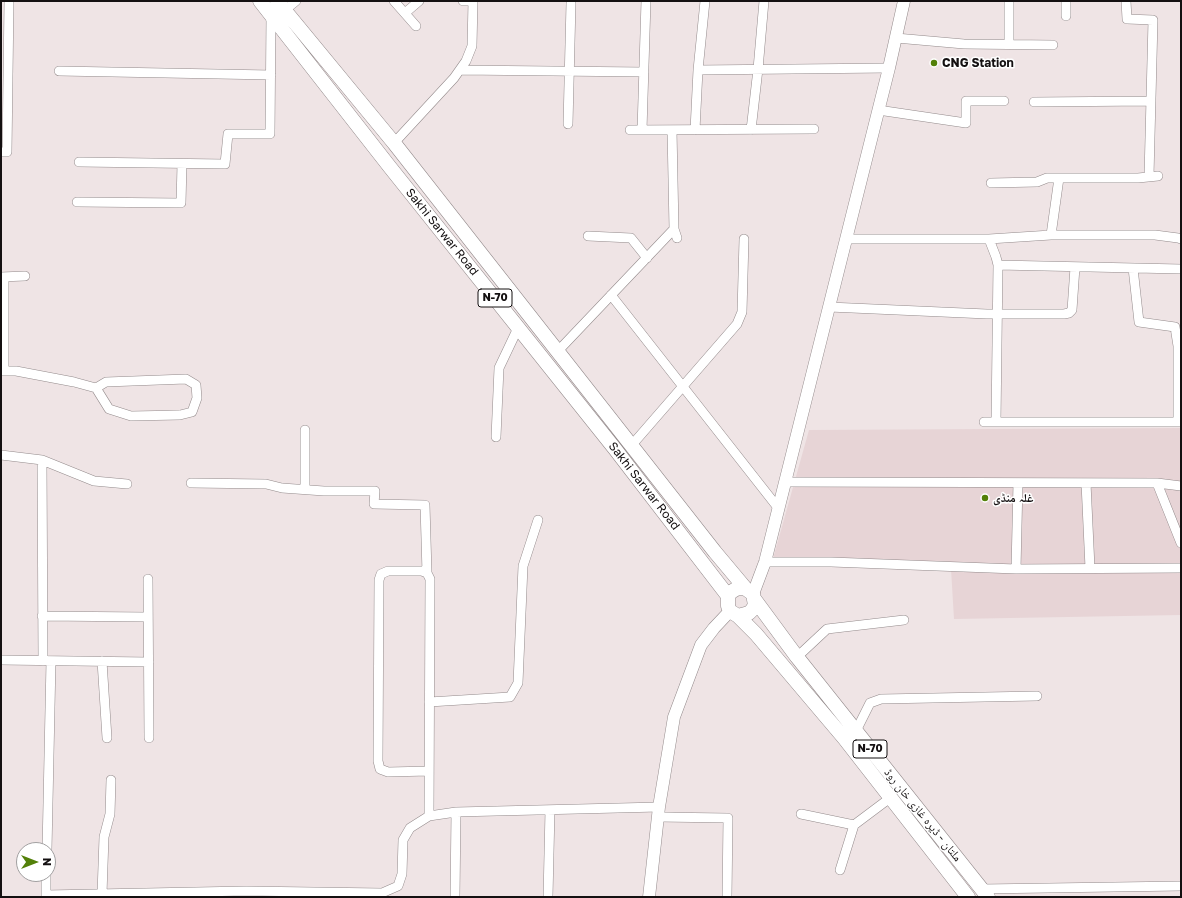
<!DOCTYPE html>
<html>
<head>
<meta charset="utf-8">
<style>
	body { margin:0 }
	#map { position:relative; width:1182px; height:898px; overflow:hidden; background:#efe4e5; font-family:"Golos Text",sans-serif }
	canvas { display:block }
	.frame { position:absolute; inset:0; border:2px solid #141011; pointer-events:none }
	.north { position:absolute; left:16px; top:842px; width:40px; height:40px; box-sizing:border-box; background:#fff; border:1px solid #a19fa0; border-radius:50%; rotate:90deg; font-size:11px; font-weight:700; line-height:16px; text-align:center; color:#141011 }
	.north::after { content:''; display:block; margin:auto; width:14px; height:18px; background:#538009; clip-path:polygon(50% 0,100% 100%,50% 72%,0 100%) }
</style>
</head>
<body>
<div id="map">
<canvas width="1182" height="898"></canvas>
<div class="frame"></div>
<div class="north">N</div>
</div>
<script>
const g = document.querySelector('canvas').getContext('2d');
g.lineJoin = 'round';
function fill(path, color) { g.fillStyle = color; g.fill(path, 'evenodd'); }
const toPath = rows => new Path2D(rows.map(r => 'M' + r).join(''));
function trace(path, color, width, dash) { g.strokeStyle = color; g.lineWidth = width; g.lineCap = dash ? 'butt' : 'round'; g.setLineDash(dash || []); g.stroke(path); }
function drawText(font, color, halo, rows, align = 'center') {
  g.font = font + ' "Golos Text","Noto Naskh Arabic",sans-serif'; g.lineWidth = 3; g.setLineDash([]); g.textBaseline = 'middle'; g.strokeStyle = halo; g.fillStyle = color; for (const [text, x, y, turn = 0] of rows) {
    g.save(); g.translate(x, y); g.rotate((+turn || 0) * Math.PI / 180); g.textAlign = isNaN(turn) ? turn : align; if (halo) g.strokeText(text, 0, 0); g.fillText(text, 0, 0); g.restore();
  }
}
fill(toPath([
	[1181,428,1181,615,954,619,951,569,771,566,809,430]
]), '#e7d4d6');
const minor = toPath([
	[394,1,416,26],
	[1009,1,1009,44],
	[1066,1,1066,16],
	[1126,1,1127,19,1153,20,1149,176],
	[285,10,296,1],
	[405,13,419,1],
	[896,38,964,44,1053,45],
	[460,70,644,72],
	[698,70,889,68],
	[59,71,271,75],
	[1034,102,1151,101],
	[878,110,966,123,966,101,1004,101],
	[568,124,571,3],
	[630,130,814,129],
	[642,130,646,1],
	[672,130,674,229,677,238],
	[695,130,698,70,705,1],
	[751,130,758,69,764,1],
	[394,143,454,78,466,61,472,46,473,1,463,1],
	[1,152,7,152,9,1],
	[79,162,225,164,228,134,270,134,271,16],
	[991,183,1037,182,1047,178,1138,178,1158,176],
	[77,202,181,203,182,164],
	[1051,235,1059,178],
	[588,236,631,238,647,258],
	[846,239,989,239,1051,235,1155,235,1178,238,1181,239],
	[989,239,996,257,998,265,996,422],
	[998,265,1181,269],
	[1133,268,1139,322,1175,327,1178,346,1178,422],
	[1,277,25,276],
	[4,277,4,371],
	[611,295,779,509],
	[829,307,987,314,1064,314,1069,313,1072,310,1075,267],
	[557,352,674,229],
	[1,371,16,371,74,382,96,388,109,409,131,416,180,415,192,412,197,398,196,385,186,379,106,382,96,388],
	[984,422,1181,422],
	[305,430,305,489],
	[496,437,499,368,518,328],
	[631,446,737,324,742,312,744,239],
	[1,455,42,460,94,481,127,484],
	[42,460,43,661],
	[785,482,1157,483,1181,486],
	[191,483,266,484,282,488,324,491,375,491,374,504,425,505,427,573,430,579,429,816],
	[1086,483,1090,568],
	[1157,483,1181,543],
	[765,562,831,562,1016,569,1181,568],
	[1016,569,1018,483],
	[427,573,422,571,388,571,381,574,379,580,378,761,380,769,388,772,429,771],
	[148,579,149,738],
	[42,616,147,617],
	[797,657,827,629,904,620],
	[1,660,149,662],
	[102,661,107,738],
	[429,702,510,697,518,683,523,566,538,520],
	[856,731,870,703,881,699,1037,696],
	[801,814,854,825],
	[658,817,728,818,727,897],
	[47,850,51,661],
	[840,870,854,825,890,798],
	[982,889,1181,886],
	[102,894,104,837,110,814,111,780],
	[46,895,246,891,382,893,398,886,402,874,403,840,410,828,429,816,456,812,659,807],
	[46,897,46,874],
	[455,897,456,812],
	[548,897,550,810]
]);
const secondary = toPath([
	[753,594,765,562,889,68,904,1],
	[649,897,659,807,674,717,701,645,714,628,730,611]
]);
const trunk = toPath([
	[260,1,389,166,615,449,728,596],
	[277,1,394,143,715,552,746,589,753,594,755,605,752,610,749,613,738,616,730,611,728,606,728,596,731,592,736,589,741,588,746,589],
	[755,600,797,657,988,897],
	[738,616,756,634,844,738,968,897]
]);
trace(minor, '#938a8b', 10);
trace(secondary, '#938a8b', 13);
trace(trunk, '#938a8b', 15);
trace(minor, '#fff', 9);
trace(secondary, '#fff', 12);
trace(trunk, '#fff', 14);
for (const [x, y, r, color] of [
	[934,63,4,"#538009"],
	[985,498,4,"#538009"]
]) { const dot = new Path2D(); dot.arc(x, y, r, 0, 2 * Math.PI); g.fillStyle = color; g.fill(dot); trace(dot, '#fff', 1.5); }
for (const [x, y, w] of [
	[495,298,34],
	[870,749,34]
]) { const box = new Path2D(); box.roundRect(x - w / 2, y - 9, w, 18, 3); g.fillStyle = '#fff'; g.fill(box); trace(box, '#141011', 1); }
drawText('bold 11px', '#141011', null, [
	["N-70",495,298],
	["N-70",870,749]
]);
drawText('bold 12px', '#141011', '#fff', [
	["CNG Station",942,63],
	["غلہ منڈی",993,498]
], 'left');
drawText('12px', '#141011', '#fff', [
	["Sakhi Sarwar Road",442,232,51],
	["Sakhi Sarwar Road",644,486,52],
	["ملتان - ڈیرہ غازی خان روڈ",923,815,51]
]);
</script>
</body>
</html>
